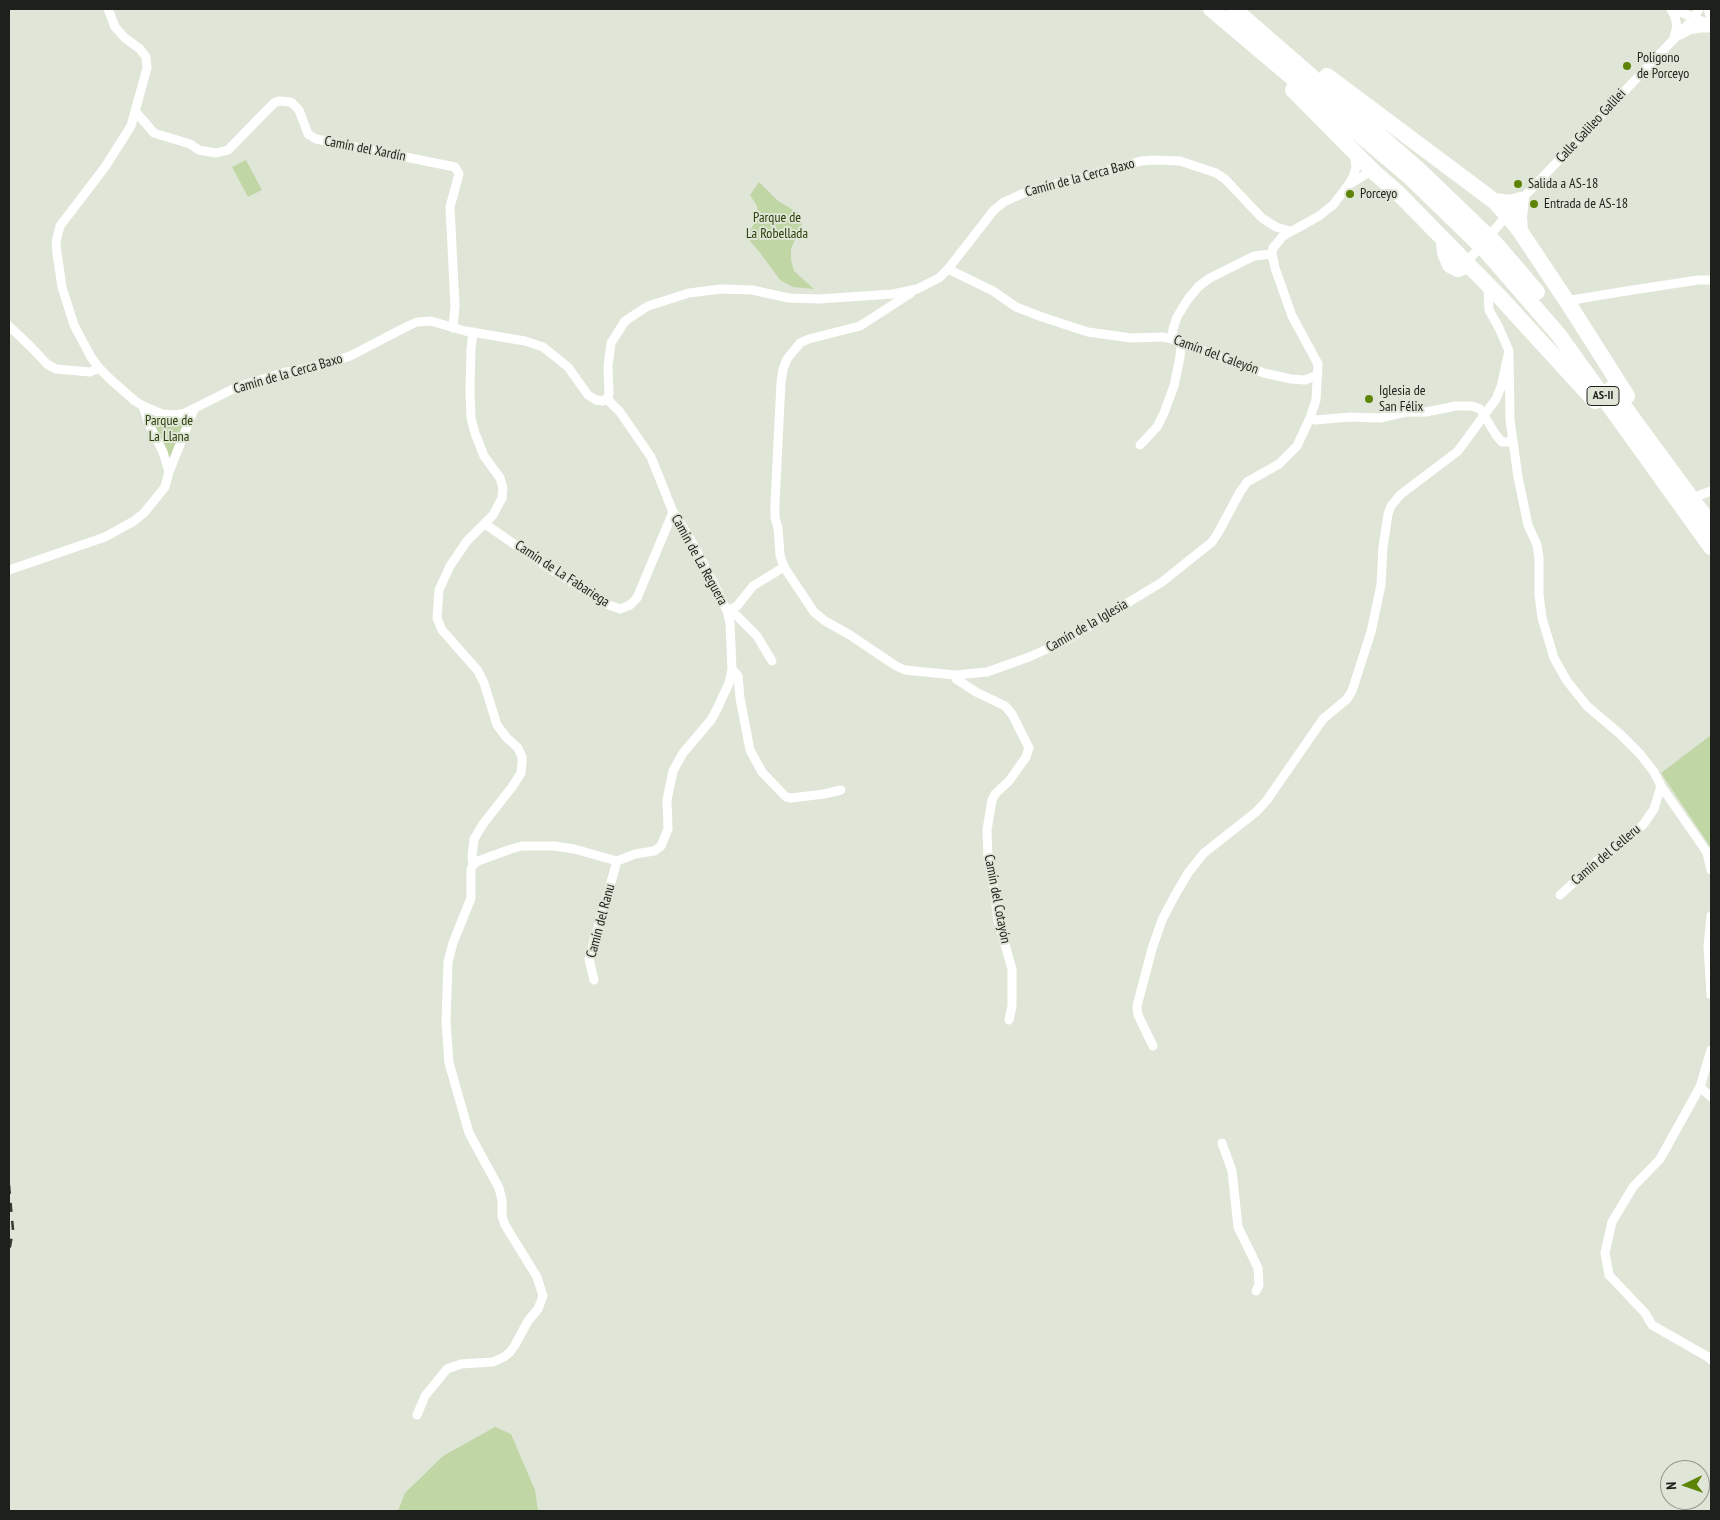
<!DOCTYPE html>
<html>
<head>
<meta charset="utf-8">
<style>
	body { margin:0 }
	#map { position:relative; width:1720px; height:1520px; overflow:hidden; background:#dfe6d7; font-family:"PT Sans Narrow",sans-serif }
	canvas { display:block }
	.frame { position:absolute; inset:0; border:10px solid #1e201b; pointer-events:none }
	.north { position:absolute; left:1660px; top:1460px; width:50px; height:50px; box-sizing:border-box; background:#dfe6d7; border:1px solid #92978c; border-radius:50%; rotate:267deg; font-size:14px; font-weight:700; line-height:20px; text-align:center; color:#1e201b }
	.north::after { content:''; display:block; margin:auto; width:18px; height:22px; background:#5d8406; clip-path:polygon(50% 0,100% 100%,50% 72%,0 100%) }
</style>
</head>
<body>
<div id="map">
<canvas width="1720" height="1520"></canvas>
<div class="frame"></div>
<div class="north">N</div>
</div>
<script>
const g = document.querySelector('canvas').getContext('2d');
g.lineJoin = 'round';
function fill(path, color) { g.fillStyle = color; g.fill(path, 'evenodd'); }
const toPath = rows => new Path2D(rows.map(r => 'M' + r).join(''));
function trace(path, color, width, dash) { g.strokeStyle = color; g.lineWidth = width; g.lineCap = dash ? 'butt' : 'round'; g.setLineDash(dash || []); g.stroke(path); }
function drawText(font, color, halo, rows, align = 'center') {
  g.font = font + ' "PT Sans Narrow",sans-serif'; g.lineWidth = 4; g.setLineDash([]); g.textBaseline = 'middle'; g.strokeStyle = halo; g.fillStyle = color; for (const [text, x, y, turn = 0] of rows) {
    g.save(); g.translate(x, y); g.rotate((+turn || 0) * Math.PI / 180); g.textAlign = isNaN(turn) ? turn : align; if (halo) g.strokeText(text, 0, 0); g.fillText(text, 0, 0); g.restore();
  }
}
fill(toPath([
	[246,160,262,190,248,197,232,167],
	[759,182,778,201,800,214,802,223,791,249,791,260,794,271,814,289,793,287,780,280,761,254,746,236,756,221,758,213,757,206,750,195],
	[155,411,179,414,186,420,173,464,166,464,149,414],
	[1711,735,1711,848,1661,773],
	[495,1427,511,1434,535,1490,538,1511,398,1511,405,1493,443,1456]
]), '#c0d6a5');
trace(toPath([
	[108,9,115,27,125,38,140,49,146,57,147,68,131,126,105,167,60,226,56,242,57,253,62,287,74,325,91,357,99,368,110,379,135,401,143,406,162,414,175,415,185,413,235,388,282,373,322,365,350,356,408,326,417,322,431,321,465,331,525,341,543,347,568,367,588,395,596,400,602,401,607,399,609,394,608,366,611,343,625,321,648,306,689,293,721,289,752,290,789,298,818,299,893,294,917,289,939,278,948,269,994,210,1004,202,1026,192,1141,161,1153,160,1180,161,1216,173,1225,179,1262,218,1276,227,1290,231],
	[1671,9,1675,17,1677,26,1674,37],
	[1673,9,1711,25],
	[1708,9,1711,18],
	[1680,35,1689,30,1699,28,1711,28],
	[135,111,154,133,190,144,199,150,216,153,228,150,274,103,279,101,291,102,299,110,308,134,316,139,455,167,459,174,450,207,455,306,453,328],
	[1350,184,1368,173,1375,173],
	[1519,202,1693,19,1699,9],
	[1466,263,1508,214],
	[948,269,993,291,1016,307,1042,317,1088,332,1131,338,1162,337,1172,339,1181,343,1264,373,1291,379,1305,380,1318,375],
	[1488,286,1489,310,1499,328,1509,351,1510,420,1518,477,1528,525,1537,545,1539,558,1539,595,1542,618,1554,658,1567,681,1587,706,1620,734,1640,754,1654,772,1661,786,1704,848,1707,853,1711,870],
	[911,293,860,326,809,339,800,343,787,359,783,369,781,383,775,503,775,518,778,528,780,555,784,567,814,612,825,621,850,635,896,666,905,670,955,675,987,672,1029,657,1065,641,1162,582,1212,542,1218,533,1240,492,1247,482,1279,464,1297,446,1310,418,1316,400,1318,364,1292,316,1275,268,1272,254,1273,248,1283,236,1319,216,1333,205,1349,184,1354,175,1356,166,1354,154],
	[1568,303,1572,300,1620,292,1698,280,1711,280],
	[9,326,31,347,47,364,56,369,90,372,99,368],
	[1172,339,1173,329,1177,317,1188,299,1199,286,1210,278,1254,256,1272,254],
	[143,406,148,422,163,452,169,472],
	[1310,418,1315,420,1350,417,1380,418,1406,412,1426,412,1456,406,1472,406,1480,409,1496,435,1502,442,1513,442],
	[1140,445,1157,427,1164,413,1174,386,1180,357,1181,343],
	[1692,498,1711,491],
	[485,524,549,568,606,604,620,609,630,605,637,598,673,512],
	[9,570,105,537,134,521,144,513,165,487,169,472,194,409],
	[731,610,757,636,772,661],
	[727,611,737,606,753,586,784,567],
	[732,669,738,676,740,698,750,750,762,772,786,797,791,798,824,794,841,790],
	[955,675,956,679,976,692,1005,706,1012,714,1029,748,1026,757,1009,781,995,794,992,800,987,830,988,860,993,882,998,920,1012,969,1012,1006,1009,1020],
	[473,865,472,857,474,839,483,824,512,787,521,773,522,763,522,757,518,748,506,737,497,725,484,683,478,671,442,630,437,618,439,590,450,566,467,541,493,515,502,498,503,488,500,478,484,456,475,433,471,418,470,390,471,349,473,332],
	[1560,895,1595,863,1643,825,1654,809,1661,786],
	[1711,916,1708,946,1711,995],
	[594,980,589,959,617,861],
	[1153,1046,1138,1015,1137,1006,1152,949,1162,920,1174,897,1188,873,1204,853,1256,812,1267,800,1323,719,1347,699,1352,691,1371,632,1381,585,1383,547,1388,514,1391,506,1400,495,1458,451,1496,399,1501,387,1509,351],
	[1711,1050,1700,1087,1660,1159,1633,1187,1612,1222,1605,1253,1609,1275,1645,1313,1652,1325,1708,1357,1711,1360],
	[1700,1087,1711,1097],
	[1222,1143,1232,1171,1238,1227,1258,1268,1259,1285,1256,1291],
	[417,1415,425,1396,447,1369,461,1364,493,1362,504,1357,510,1352,515,1345,528,1321,538,1309,543,1296,537,1277,505,1225,502,1216,502,1200,499,1188,469,1133,449,1063,446,1022,448,962,453,943,471,898,471,869,473,865,478,861,511,849,522,846,554,846,574,849,617,861,635,854,654,851,661,846,668,829,667,800,673,771,683,753,711,720,717,709,729,683,732,669,730,623,727,611,716,588,691,540,673,512,651,457,620,412,607,399]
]), '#fff', 9);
trace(toPath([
	[1211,9,1411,178,1486,251,1558,334,1711,547],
	[1234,9,1418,169,1495,243,1537,292],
	[1327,76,1494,201,1507,215,1520,231,1568,303,1627,396],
	[1293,90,1375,173,1398,193,1498,295,1595,401],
	[1494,201,1511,203,1521,200,1519,216,1520,231],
	[1444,242,1445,253,1450,265,1458,269,1463,267,1466,263],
	[1611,389,1711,525]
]), '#fff', 16);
trace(toPath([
	[9,1185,13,1230,9,1252]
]), '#373a34', 2.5, [9, 9]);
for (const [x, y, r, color] of [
	[1627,66,5,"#5d8406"],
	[1518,184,5,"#5d8406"],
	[1350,194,5,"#5d8406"],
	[1534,204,5,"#5d8406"],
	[1369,399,5,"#5d8406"]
]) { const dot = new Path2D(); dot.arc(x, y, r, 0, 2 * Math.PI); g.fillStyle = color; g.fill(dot); trace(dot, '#dfe6d7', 2); }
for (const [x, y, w] of [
	[1603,396,32]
]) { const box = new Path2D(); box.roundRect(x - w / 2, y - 9.5, w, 19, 4); g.fillStyle = '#dfe6d7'; g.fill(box); trace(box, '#1e201b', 1); }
drawText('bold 12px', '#1e201b', null, [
	["AS-II",1603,396]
]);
drawText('14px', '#1e201b', '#dfe6d7', [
	["Poligono",1637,58],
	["de Porceyo",1637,74],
	["Salida a AS-18",1528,184],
	["Porceyo",1360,194],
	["Entrada de AS-18",1544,204],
	["Iglesia de",1379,391],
	["San Félix",1379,407]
], 'left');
drawText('14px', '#1e201b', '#dfe6d7', [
	["Calle Galileo Galilei",1591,126,-47],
	["Camín del Xardín",365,149,11],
	["Camín de la Cerca Baxo",1080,178,-15],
	["Camín del Caleyón",1216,355,20],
	["Camín de la Cerca Baxo",288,374,-16],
	["Camín de La Reguera",699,560,61],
	["Camín de La Fabariega",562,574,33],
	["Camín de la Iglesia",1087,626,-30],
	["Camín del Celleru",1606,855,-40],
	["Camín del Cotayón",997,899,79],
	["Camín del Ranu",601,921,-75]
]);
drawText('14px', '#2b3e07', '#dfe6d7', [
	["Parque de",777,218],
	["La Robellada",777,234],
	["Parque de",169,421],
	["La Llana",169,437]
]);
</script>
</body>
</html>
